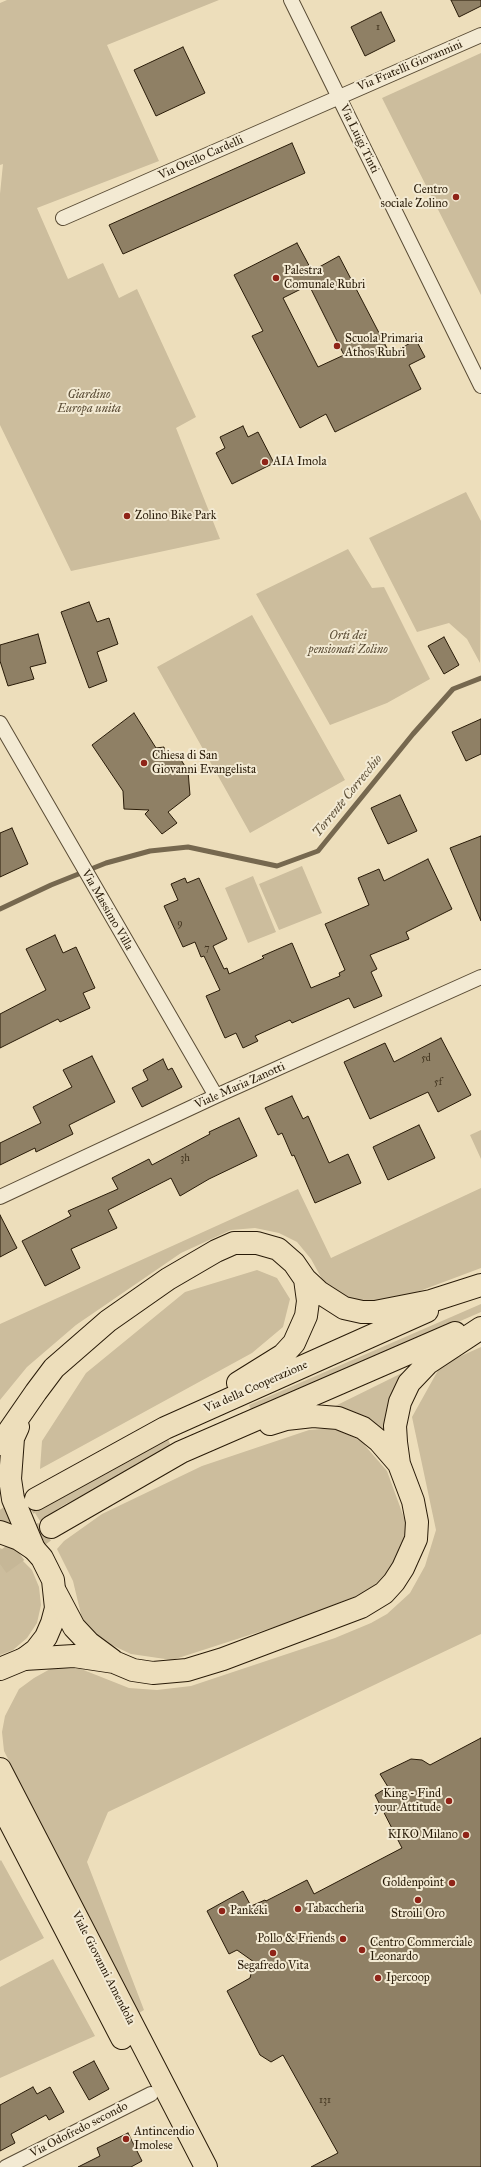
<!DOCTYPE html>
<html>
<head>
<meta charset="utf-8">
<style>
	body { margin:0 }
	canvas { display:block; background:#eddebb }
</style>
</head>
<body>
<canvas width="481" height="2167"></canvas>
<script>
const g = document.querySelector('canvas').getContext('2d');
g.lineJoin = 'round';
function fill(path, color) { g.fillStyle = color; g.fill(path, 'evenodd'); }
const toPath = rows => new Path2D(rows.map(r => 'M' + r).join(''));
function trace(path, color, width, dash) { g.strokeStyle = color; g.lineWidth = width; g.lineCap = dash ? 'butt' : 'round'; g.setLineDash(dash || []); g.stroke(path); }
function drawText(font, color, halo, rows, align = 'center') {
  g.font = font + ' "IM FELL Great Primer",serif'; g.lineWidth = 4; g.setLineDash([]); g.textBaseline = 'middle'; g.strokeStyle = halo; g.fillStyle = color; for (const [text, x, y, turn = 0] of rows) {
    g.save(); g.translate(x, y); g.rotate((+turn || 0) * Math.PI / 180); g.textAlign = isNaN(turn) ? turn : align; if (halo) g.strokeText(text, 0, 0); g.fillText(text, 0, 0); g.restore();
  }
}
fill(toPath([
	[7,0,219,0,107,45,159,161,37,208,68,279,103,263,119,298,137,289,196,417,176,428,220,539,71,571,0,425,0,194,3,164,0,165,0,3],
	[481,53,481,295,382,98],
	[466,492,481,521,480,663,467,639,449,623,417,632,369,538],
	[348,549,372,588,384,587,430,679,387,703,330,725,256,594],
	[252,615,345,780,250,833,157,667],
	[302,866,322,913,279,930,259,884],
	[253,876,276,932,248,943,225,888],
	[481,1130,481,1159,470,1135],
	[481,1188,481,1268,409,1295,376,1303,353,1301,336,1293,323,1281,311,1259,297,1242,279,1233,255,1228,231,1230,181,1253,76,1325,27,1367,0,1400,0,1324,298,1189,331,1258],
	[257,1270,277,1278,290,1299,283,1327,252,1353,40,1469,42,1441,86,1373,185,1292],
	[481,1304,481,1312,252,1412,249,1405],
	[481,1347,481,1634,108,1812,87,1862,144,2010,137,2014,4,1751,2,1732,5,1716,19,1689,34,1678,52,1668,81,1669,129,1688,157,1690,191,1686,335,1638,371,1623,387,1614,410,1593,425,1566,436,1530,412,1417,441,1365],
	[402,1373,390,1409,387,1440,327,1410],
	[335,1428,361,1441,387,1471,407,1526,402,1548,388,1572,378,1584,361,1594,293,1621,172,1660,131,1654,101,1640,84,1627,73,1581,57,1549,64,1541,102,1514,202,1466,309,1430],
	[168,1439,172,1449,62,1506,40,1521,35,1513,56,1497],
	[0,1548,19,1557,32,1570,39,1587,41,1605,37,1623,27,1638,13,1650,0,1655],
	[1,1860,44,1938,0,1961,0,1861],
	[53,1959,95,2036,0,2078,0,1987]
]), '#ccbd9d');
trace(toPath([
	[0,909,51,885,106,863,150,851,188,847,277,866,318,851,413,734,453,689,481,678]
]), '#76684f', 5);
const building = toPath([
	[451,0,481,0,481,6,459,17,451,0],
	[381,12,395,41,365,56,351,27,381,12],
	[183,47,205,93,156,116,134,70,183,47],
	[292,143,305,173,123,254,109,225,292,143],
	[297,243,312,271,339,256,390,354,416,340,425,357,409,365,421,389,335,432,326,414,300,428,252,336,263,331,234,275,297,243],
	[309,285,344,355,318,367,283,298,309,285],
	[243,426,248,437,258,432,274,463,232,484,216,453,225,448,220,437,243,426],
	[89,602,97,622,109,618,118,644,97,652,107,681,89,688,61,612,89,602],
	[38,634,46,663,30,667,34,679,8,686,0,661,0,645,38,634],
	[444,637,459,665,444,674,428,646,444,637],
	[134,713,156,748,164,747,165,756,178,755,188,771,190,795,168,812,177,823,162,834,145,814,149,810,124,809,123,791,92,745,134,713],
	[481,719,481,754,466,761,452,732,481,719],
	[400,795,417,831,388,844,371,808,400,795],
	[12,828,28,864,0,877,0,833,12,828],
	[481,836,481,921,450,848,481,836],
	[428,859,452,909,406,932,409,939,370,955,377,969,371,972,382,996,354,1008,349,998,292,1023,290,1020,255,1036,258,1041,243,1048,236,1033,225,1038,206,996,220,990,204,956,201,957,195,942,183,947,164,906,178,900,171,884,185,878,187,883,199,878,227,939,213,946,224,969,227,968,229,974,264,958,262,956,292,943,311,988,340,976,339,973,345,970,325,924,369,905,358,878,379,869,384,881,428,859],
	[55,935,63,953,76,947,95,988,83,993,90,1008,60,1022,58,1019,0,1048,0,1014,46,990,26,949,55,935],
	[441,1038,471,1095,438,1112,428,1092,370,1119,344,1062,385,1043,394,1062,441,1038],
	[92,1056,115,1102,69,1125,73,1134,36,1152,35,1148,0,1165,0,1143,41,1123,33,1107,72,1087,63,1070,92,1056],
	[163,1059,168,1070,172,1068,182,1087,142,1107,132,1088,148,1080,143,1070,163,1059],
	[292,1096,303,1119,308,1116,329,1163,348,1154,361,1183,315,1203,294,1155,292,1156,282,1133,278,1135,265,1108,292,1096],
	[239,1118,257,1156,209,1179,180,1196,171,1178,108,1210,117,1228,71,1249,80,1268,45,1286,22,1241,71,1216,68,1211,118,1189,112,1178,149,1159,152,1165,210,1134,209,1132,239,1118],
	[419,1125,435,1158,388,1180,373,1147,419,1125],
	[0,1215,17,1248,0,1257,0,1215],
	[481,1738,481,2167,311,2167,338,2153,283,2055,271,2062,260,2055,227,1991,250,1978,254,1962,237,1950,229,1954,207,1911,243,1891,251,1906,265,1900,266,1901,307,1880,314,1894,402,1848,375,1795,388,1787,380,1774,411,1759,422,1760,430,1765,481,1738],
	[94,2061,109,2089,89,2100,73,2072,94,2061],
	[33,2087,37,2094,50,2087,64,2112,49,2120,46,2115,11,2134,15,2143,0,2151,0,2105,33,2087],
	[128,2133,142,2161,131,2167,78,2167,100,2156,97,2148,128,2133]
]);
fill(building, '#8f8065');
trace(building, '#291b08', 1);
trace(toPath([
	[0,1523,33,1501],
	[0,1564,51,1527]
]), '#c6b797', 22, [22, 11]);
const minor = toPath([
	[291,0,481,386],
	[63,218,481,35],
	[0,723,216,1096],
	[0,1197,216,1096,481,977],
	[6,2167,151,2094]
]);
const primary = toPath([
	[0,1532,19,1539,34,1549,42,1558,53,1580,56,1608,52,1623,46,1637,36,1650,24,1659,0,1669],
	[0,1769,206,2167],
	[0,1803,122,2038]
]);
const trunk = toPath([
	[238,1383,283,1355,294,1343,306,1316,308,1301,305,1279],
	[270,1424,286,1419,313,1416,338,1418,363,1428,379,1441,399,1464],
	[18,1427,13,1438,10,1479,13,1499,34,1549],
	[0,1444,36,1392,54,1368,108,1321,168,1279,216,1251,234,1243,257,1243,278,1249,294,1263,305,1279,319,1292,344,1308,362,1312,375,1312,431,1301,481,1285],
	[36,1499,165,1428,427,1311],
	[51,1527,181,1452,455,1333],
	[56,1593,74,1627,89,1643,112,1660],
	[24,1659,74,1656,114,1662,133,1670,153,1673,187,1670,223,1659,361,1607,384,1593,394,1582,403,1568,416,1539,417,1522,413,1501,399,1464,396,1442,395,1426,400,1402,409,1383,428,1363,481,1328]
]);
trace(minor, '#5a4c35', 16);
trace(primary, '#291b08', 24);
trace(trunk, '#291b08', 24);
trace(minor, '#f3ead3', 14);
trace(primary, '#eddebb', 22);
trace(trunk, '#eddebb', 22);
for (const [x, y, r, color] of [
	[456,197,4,"#8f2418"],
	[276,278,4,"#8f2418"],
	[337,346,4,"#8f2418"],
	[265,462,4,"#8f2418"],
	[127,516,4,"#8f2418"],
	[144,763,4,"#8f2418"],
	[449,1801,4,"#8f2418"],
	[466,1835,4,"#8f2418"],
	[452,1883,4,"#8f2418"],
	[418,1900,4,"#8f2418"],
	[298,1909,4,"#8f2418"],
	[222,1911,4,"#8f2418"],
	[343,1939,4,"#8f2418"],
	[362,1950,4,"#8f2418"],
	[273,1953,4,"#8f2418"],
	[378,1978,4,"#8f2418"],
	[126,2139,4,"#8f2418"]
]) { const dot = new Path2D(); dot.arc(x, y, r, 0, 2 * Math.PI); g.fillStyle = color; g.fill(dot); trace(dot, '#f3ead3', 1.5); }
drawText('10px', '#42341f', null, [
	["1",378,28],
	["9",180,924],
	["7",207,949],
	["5d",426,1059],
	["5f",438,1083],
	["3h",185,1159],
	["131",325,2101]
]);
drawText('12px', '#291b08', '#f3ead3', [
	["Via Fratelli Giovannini",410,66,-23],
	["Via Luigi Tinti",359,139,64],
	["Via Otello Cardelli",201,158,-24],
	["Via Massimo Villa",107,910,60],
	["Viale Maria Zanotti",240,1086,-24],
	["Via della Cooperazione",256,1387,-24],
	["Viale Giovanni Amendola",103,1968,63],
	["Via Odofredo secondo",79,2130,-27]
]);
drawText('12px', '#291b08', '#f3ead3', [
	["Centro",448,190,"right"],
	["sociale Zolino",448,204,"right"],
	["Palestra",284,271],
	["Comunale Rubri",284,285],
	["Scuola Primaria",345,339],
	["Athos Rubri",345,353],
	["AIA Imola",273,462],
	["Zolino Bike Park",135,516],
	["Chiesa di San",152,756],
	["Giovanni Evangelista",152,770],
	["King - Find",441,1794,"right"],
	["your Attitude",441,1808,"right"],
	["KIKO Milano",458,1835,"right"],
	["Goldenpoint",444,1883,"right"],
	["Tabaccheria",306,1909],
	["Pankéki",230,1911],
	["Stroili Oro",418,1914,"center"],
	["Pollo & Friends",335,1939,"right"],
	["Centro Commerciale",370,1943],
	["Leonardo",370,1957],
	["Segafredo Vita",273,1966,"center"],
	["Ipercoop",386,1978],
	["Antincendio",134,2132],
	["Imolese",134,2146]
], 'left');
drawText('italic 12px', '#5a4c35', '#f3ead3', [
	["Giardino",89,395],
	["Europa unita",89,409],
	["Orti dei",348,636],
	["pensionati Zolino",348,650]
]);
drawText('italic 13px', '#5d4f37', '#f3ead3', [
	["Torrente Correcchio",348,796,-51]
]);
</script>
</body>
</html>
